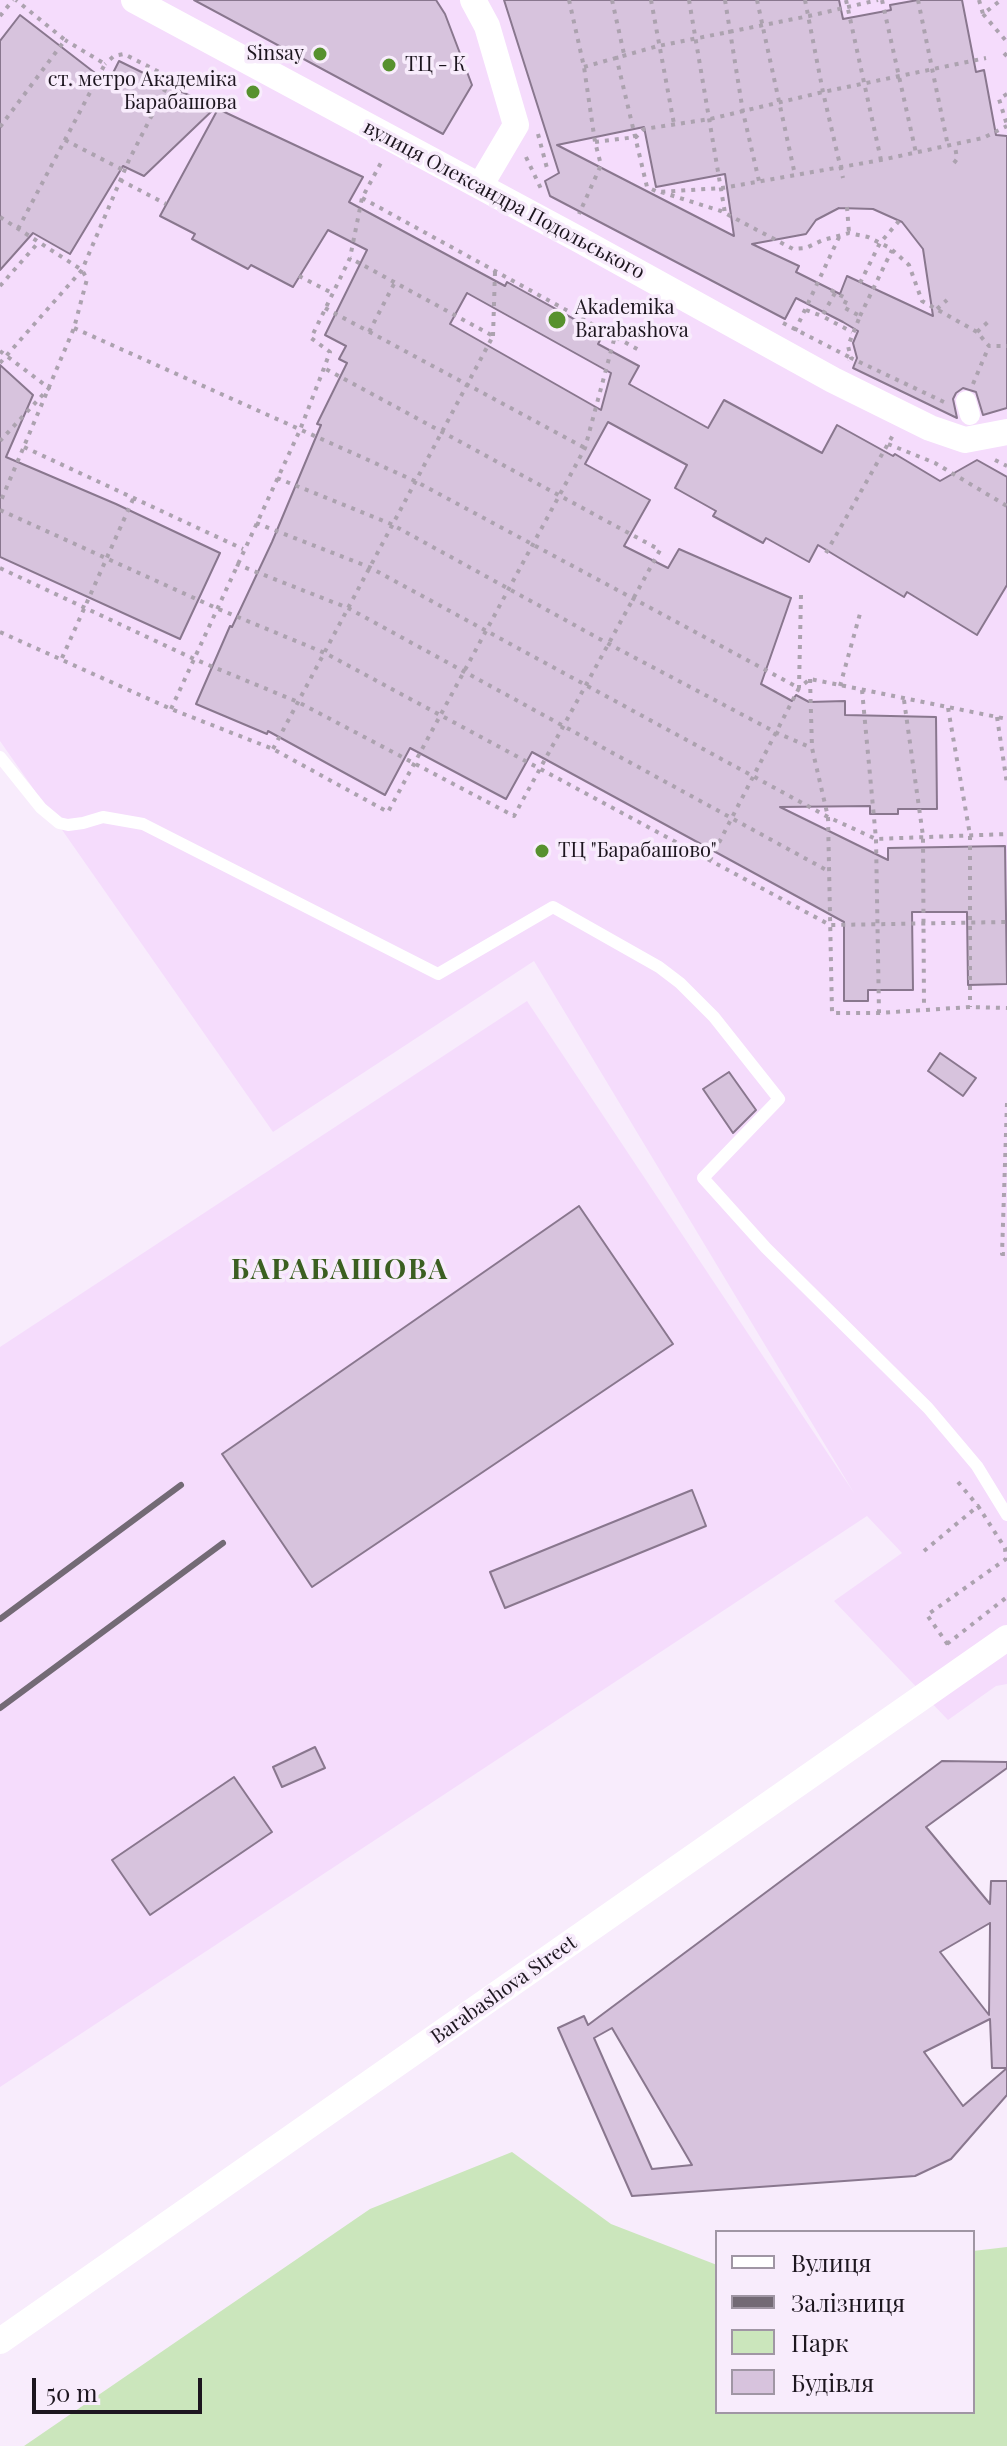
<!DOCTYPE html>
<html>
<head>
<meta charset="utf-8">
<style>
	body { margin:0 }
	#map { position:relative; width:1007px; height:2446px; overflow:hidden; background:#f8ecfc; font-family:"Playfair Display",serif }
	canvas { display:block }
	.legend { position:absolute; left:715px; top:2230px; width:260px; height:184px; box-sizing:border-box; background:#f8ecfc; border:2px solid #a096a4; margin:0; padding:10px 14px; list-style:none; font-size:24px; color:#1d161f }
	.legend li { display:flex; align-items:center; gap:16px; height:40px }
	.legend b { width:40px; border:2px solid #a096a4 }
	.scale { position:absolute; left:32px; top:2378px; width:170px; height:36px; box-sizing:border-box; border:4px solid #1d161f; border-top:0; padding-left:10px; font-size:24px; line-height:28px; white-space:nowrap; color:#1d161f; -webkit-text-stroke:6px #f8ecfc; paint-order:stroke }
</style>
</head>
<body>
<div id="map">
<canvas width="1007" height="2446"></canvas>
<ul class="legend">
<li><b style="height:10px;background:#fff"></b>Вулиця</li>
<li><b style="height:10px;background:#736a75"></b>Залізниця</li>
<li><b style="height:22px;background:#cbe6bc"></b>Парк</li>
<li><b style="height:22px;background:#d7c3dd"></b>Будівля</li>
</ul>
<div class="scale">50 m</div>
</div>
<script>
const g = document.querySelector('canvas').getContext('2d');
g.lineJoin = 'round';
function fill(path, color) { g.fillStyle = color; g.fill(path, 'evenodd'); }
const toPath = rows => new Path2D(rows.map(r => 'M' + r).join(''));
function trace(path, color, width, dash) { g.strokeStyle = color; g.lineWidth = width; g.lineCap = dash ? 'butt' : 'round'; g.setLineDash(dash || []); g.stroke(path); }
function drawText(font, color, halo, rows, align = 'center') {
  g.font = font + ' "Playfair Display",serif'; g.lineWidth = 7; g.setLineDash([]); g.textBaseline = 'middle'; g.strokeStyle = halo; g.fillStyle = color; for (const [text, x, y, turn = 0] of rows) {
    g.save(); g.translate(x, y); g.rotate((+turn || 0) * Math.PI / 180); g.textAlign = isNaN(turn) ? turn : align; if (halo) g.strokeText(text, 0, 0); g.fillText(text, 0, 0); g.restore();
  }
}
fill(toPath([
	[0,0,1007,0,1007,1684,996,1686,948,1720,834,1601,902,1553,867,1516,0,2087,0,1347,527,1001,854,1493,534,961,273,1132,0,741]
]), '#f5dcfc');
fill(toPath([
	[512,2152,611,2224,717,2265,717,2412,973,2412,973,2251,1007,2247,1007,2446,24,2446,370,2209]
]), '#cbe6bc');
const building = toPath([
	[194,0,436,0,445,14,472,85,443,134,194,0],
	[504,0,839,0,843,19,891,10,890,5,918,0,962,0,976,72,984,70,996,135,1007,136,1007,408,983,415,976,392,963,388,956,393,953,399,957,418,853,368,857,358,853,343,858,331,843,322,796,298,785,319,550,196,545,181,559,173,504,0],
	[644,127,656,187,725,174,734,236,557,145,644,127],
	[839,208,873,209,902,222,923,249,933,316,847,276,840,294,796,272,799,266,752,244,806,234,816,220,839,208],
	[20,15,108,83,119,61,215,108,144,176,123,166,70,254,33,233,0,270,0,41,20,15],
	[218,109,363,177,349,202,505,286,507,282,525,292,603,335,598,344,639,366,629,384,708,428,724,400,822,453,837,425,893,456,895,454,940,481,977,460,1007,477,1007,585,977,635,907,592,904,597,818,545,809,562,766,538,763,543,713,516,716,511,675,488,687,465,608,422,585,464,650,500,624,546,668,568,679,549,791,598,761,684,792,701,796,695,809,702,845,701,845,715,936,717,937,809,898,809,898,814,870,814,870,806,780,807,888,860,888,848,1005,846,1007,984,968,985,967,912,912,912,913,990,868,990,868,1001,844,1001,844,922,532,752,506,799,410,748,385,795,268,731,267,734,196,704,230,626,232,627,272,542,321,425,317,424,347,363,339,359,346,346,325,335,367,250,328,230,293,287,251,265,248,269,192,239,195,234,160,216,218,109],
	[467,293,611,373,601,410,450,324,467,293],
	[0,365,33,395,6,457,116,504,220,553,180,639,0,557,0,365],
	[940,1053,976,1078,963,1096,928,1071,940,1053],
	[729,1072,756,1110,733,1133,703,1089,729,1072],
	[579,1206,673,1344,312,1587,222,1454,579,1206],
	[692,1490,706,1526,505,1608,490,1572,692,1490],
	[315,1747,325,1768,282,1787,273,1767,315,1747],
	[942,1761,1007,1762,1007,1768,926,1827,990,1904,991,1881,1007,1881,1007,2095,951,2159,915,2176,632,2196,558,2028,584,2016,588,2025,942,1761],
	[990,1923,990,1927,989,2015,940,1952,990,1923],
	[990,2019,992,2068,1007,2068,963,2106,924,2052,990,2019],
	[612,2028,692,2165,652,2169,594,2038,612,2028],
	[234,1777,272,1832,150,1915,112,1860,234,1777]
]);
fill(building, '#d7c3dd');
trace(building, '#89778e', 2);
trace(toPath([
	[569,0,584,67,595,142,601,165,579,214],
	[612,0,624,54],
	[651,0,674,124],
	[689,0,725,213],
	[725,0,743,112,759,181],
	[757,0,795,175],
	[805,0,823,92,843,178],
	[846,0,881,160],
	[882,0,916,153],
	[918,0,948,146],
	[979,0,983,14,1001,0],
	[983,14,1007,42],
	[0,16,13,0],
	[616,56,647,187,658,192,722,188,881,160,983,138,1007,126],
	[1004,56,1007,53],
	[584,67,658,46,809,16,878,0],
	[1007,94,999,99,1007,125],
	[0,127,65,40,16,0],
	[538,134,548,172],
	[65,140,123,170],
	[595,142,636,137,644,129,710,119,823,92,986,58],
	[526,157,543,193],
	[954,163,957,159,955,146],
	[120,180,166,204],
	[661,192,721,211,793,249,806,248,823,240,849,233,868,237,890,248,909,265,922,301,977,332,989,346,1007,346],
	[362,198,639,350],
	[847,207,849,233],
	[0,217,82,270,87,279,74,328,0,503],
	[18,229,105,64,65,40],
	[299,276,332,293],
	[860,283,880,243,899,221],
	[0,286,38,243],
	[831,290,847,299,843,307,860,316,848,346,851,358,944,402],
	[835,293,822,316,852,332],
	[325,308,585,448],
	[937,309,947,300],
	[806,310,822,316],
	[860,316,892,250],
	[783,323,851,358,849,361],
	[74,328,415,481,799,688,710,860],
	[795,331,840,235],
	[369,332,395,282],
	[977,332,988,322],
	[493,336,495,272],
	[0,351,49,388,0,441],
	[0,363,82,270,129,160,171,78,124,54,114,56,105,64],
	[973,384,989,346],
	[888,444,935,463,1007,506],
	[24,447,243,549],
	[995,460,1007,466],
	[277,478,391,524,607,643,777,733,812,748],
	[0,510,216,608,325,653,830,925,1007,922],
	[256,523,369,567,828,817,876,839,1007,834],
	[826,553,893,435],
	[236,564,348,608,830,872],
	[0,568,194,659,298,702,514,816,660,550,324,368],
	[801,595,799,688,810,679,1007,719],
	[0,632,171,709,273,749,388,812,585,448,615,336],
	[62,658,134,497],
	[810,679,812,748,828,817,832,1013,879,1013,970,1007,1007,1008],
	[840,686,861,610],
	[862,690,876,839,879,1013],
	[904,700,923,836,924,1008],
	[948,708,970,835,970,1007],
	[171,709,300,430,324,368,330,352,311,338,350,258,362,198,383,159],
	[997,717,1007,784],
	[273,749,493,336,350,258],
	[1007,1103,1002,1254,1007,1254],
	[958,1482,978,1506],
	[924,1551,978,1506,1005,1548,1006,1559,927,1615,951,1649],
	[947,1644,1007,1597]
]), '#aca2af', 4, [4, 6]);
trace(toPath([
	[0,757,41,808,59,823,68,825,83,823,103,817,143,824,438,974,553,907,659,967,680,983,714,1017,779,1099,703,1178,766,1248,928,1408,977,1466,1007,1515]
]), '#fff', 12);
trace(toPath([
	[966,401,970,415]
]), '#fff', 20);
trace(toPath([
	[134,0,578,239,833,380,930,428,965,440,1007,432],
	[473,0,487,26,516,125,480,186],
	[0,2341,1007,1638]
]), '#fff', 26);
trace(toPath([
	[0,1619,181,1485],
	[0,1708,223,1543]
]), '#736a75', 6);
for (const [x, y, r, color] of [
	[320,54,8,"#57912e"],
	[389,65,8,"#57912e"],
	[253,92,8,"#57912e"],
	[557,320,10,"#57912e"],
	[542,851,8,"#57912e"]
]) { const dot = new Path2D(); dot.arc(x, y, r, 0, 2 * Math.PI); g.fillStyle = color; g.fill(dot); trace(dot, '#f8ecfc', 3); }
drawText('20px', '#1d161f', '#f8ecfc', [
	["Sinsay",304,54,"right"],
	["ТЦ - К",405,65],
	["ст. метро Академіка",237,80,"right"],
	["Барабашова",237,103,"right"],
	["Akademіka",575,308],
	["Barabashova",575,331],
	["ТЦ \"Барабашово\"",558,851]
], 'left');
drawText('20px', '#1d161f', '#f8ecfc', [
	["вулиця Олександра Подольського",504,200,28],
	["Barabashova Street",504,1990,-35]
]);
g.letterSpacing = '2px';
drawText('bold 28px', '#3b5f21', '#f8ecfc', [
	["БАРАБАШОВА",340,1270]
]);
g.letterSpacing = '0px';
</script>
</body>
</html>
